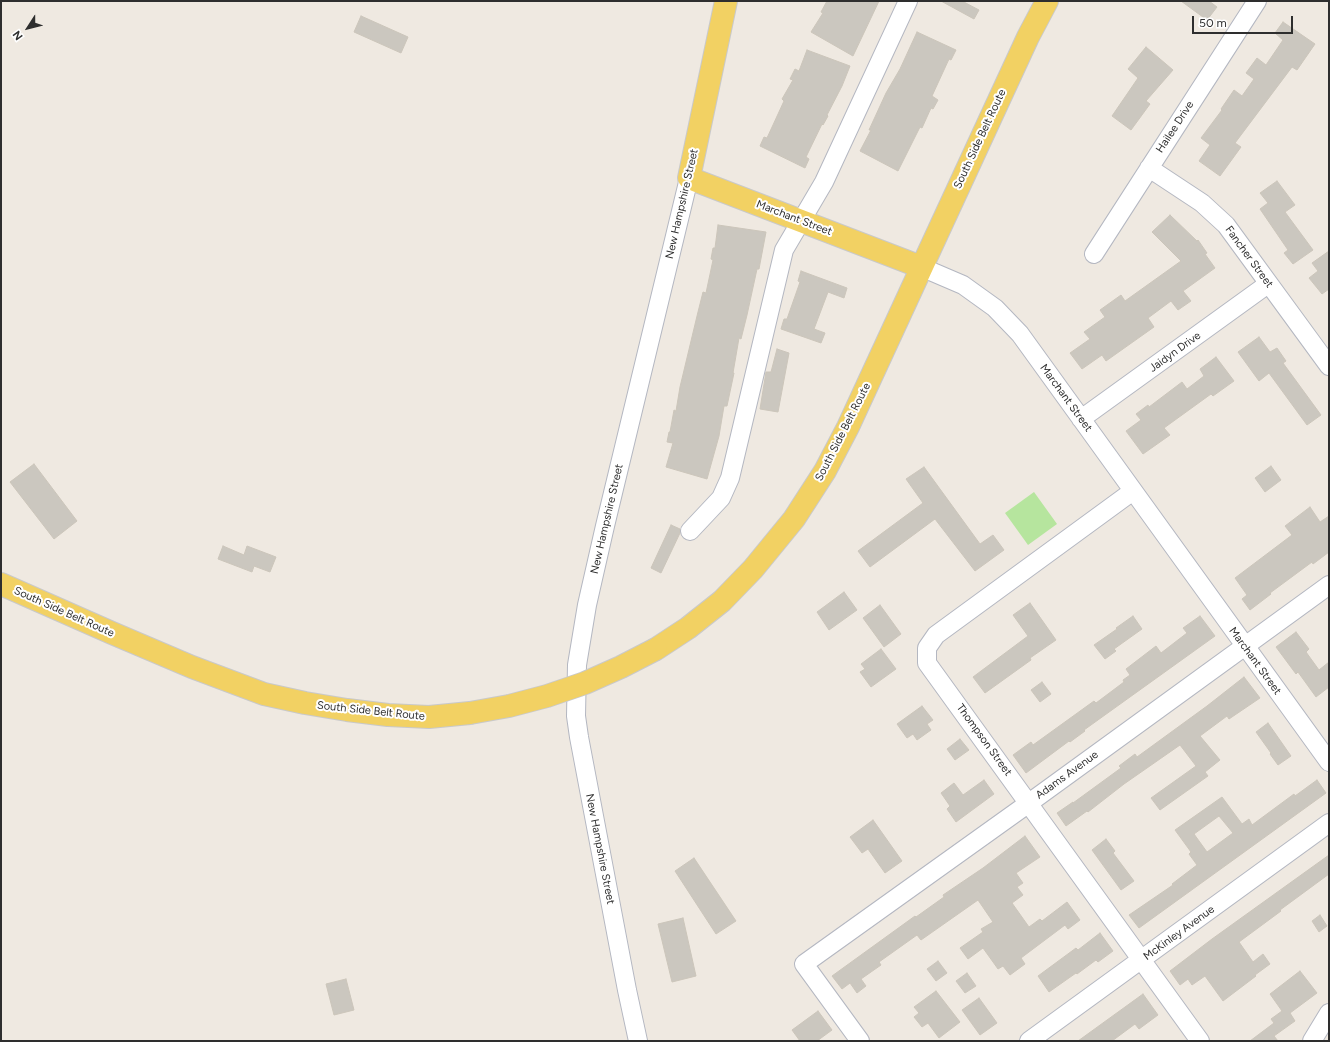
<!DOCTYPE html>
<html>
<head>
<meta charset="utf-8">
<style>
	body { margin:0 }
	#map { position:relative; width:1330px; height:1042px; overflow:hidden; background:#efe9e1; font-family:Figtree,sans-serif }
	canvas { display:block }
	.frame { position:absolute; inset:0; border:2px solid #2e2e2e; pointer-events:none }
	.north { position:absolute; left:8px; top:8px; width:40px; height:40px; -webkit-text-stroke:3px #fff; paint-order:stroke; rotate:234deg; font-size:11px; font-weight:700; line-height:16px; text-align:center; color:#2e2e2e }
	.north::after { content:''; display:block; margin:auto; width:14px; height:18px; background:#2e2e2e; clip-path:polygon(50% 0,100% 100%,50% 72%,0 100%) }
	.scale { position:absolute; left:1192px; top:16px; width:101px; height:18px; box-sizing:border-box; border:2px solid #2e2e2e; border-top:0; padding-left:5px; font-size:12px; line-height:14px; white-space:nowrap; color:#2e2e2e; -webkit-text-stroke:3px #fff; paint-order:stroke }
</style>
</head>
<body>
<div id="map">
<canvas width="1330" height="1042"></canvas>
<div class="frame"></div>
<div class="north">N</div>
<div class="scale">50 m</div>
</div>
<script>
const g = document.querySelector('canvas').getContext('2d');
g.lineJoin = 'round';
function fill(path, color) { g.fillStyle = color; g.fill(path, 'evenodd'); }
const toPath = rows => new Path2D(rows.map(r => 'M' + r).join(''));
function trace(path, color, width, dash) { g.strokeStyle = color; g.lineWidth = width; g.lineCap = dash ? 'butt' : 'round'; g.setLineDash(dash || []); g.stroke(path); }
function drawText(font, color, halo, rows, align = 'center') {
  g.font = font + ' Figtree,sans-serif'; g.lineWidth = 4; g.setLineDash([]); g.textBaseline = 'middle'; g.strokeStyle = halo; g.fillStyle = color; for (const [text, x, y, turn = 0] of rows) {
    g.save(); g.translate(x, y); g.rotate((+turn || 0) * Math.PI / 180); g.textAlign = isNaN(turn) ? turn : align; if (halo) g.strokeText(text, 0, 0); g.fillText(text, 0, 0); g.restore();
  }
}
fill(toPath([
	[1034,492,1057,524,1028,545,1005,513]
]), '#b6e59e');
const building = toPath([
	[827,1,879,1,853,56,811,32,823,13,821,12,827,1],
	[941,1,962,1,979,10,974,19,941,1],
	[1181,1,1209,1,1217,7,1207,20,1181,1],
	[361,16,408,37,401,53,354,32,361,16],
	[1283,22,1315,44,1297,70,1292,67,1235,143,1241,147,1220,176,1199,161,1210,145,1201,138,1222,110,1221,109,1234,90,1242,96,1254,79,1246,73,1257,58,1266,65,1283,40,1275,33,1283,22],
	[917,32,956,50,951,60,949,59,932,96,938,100,933,109,931,108,922,128,920,127,898,171,860,151,871,130,869,130,886,93,900,69,917,32],
	[1146,47,1173,70,1146,101,1150,104,1131,130,1112,116,1138,78,1128,69,1146,47],
	[807,50,850,66,842,86,827,115,828,116,823,125,822,124,806,157,809,159,805,168,760,146,764,137,767,138,784,101,782,99,793,80,790,79,795,69,799,71,807,50],
	[1277,181,1295,205,1285,212,1313,250,1293,264,1284,253,1288,250,1260,209,1268,203,1260,193,1277,181],
	[1170,215,1197,241,1198,240,1207,253,1205,254,1215,268,1183,291,1191,301,1178,310,1171,301,1148,318,1154,327,1106,361,1102,355,1082,369,1070,353,1090,339,1084,332,1105,317,1100,310,1121,295,1125,301,1181,261,1152,232,1170,215],
	[718,225,766,232,759,269,757,269,747,315,741,339,739,338,733,373,734,373,727,406,724,406,719,436,707,479,666,467,673,443,667,442,669,432,670,432,674,410,676,411,680,387,697,316,703,292,706,293,713,260,711,259,713,248,715,248,718,225],
	[1329,251,1329,289,1322,294,1309,278,1318,271,1312,263,1329,251],
	[801,271,847,288,844,298,828,292,814,329,825,333,821,343,781,329,784,319,787,319,800,282,798,281,801,271],
	[1259,337,1270,352,1277,348,1286,361,1283,363,1321,415,1307,425,1269,373,1259,381,1238,352,1259,337],
	[777,349,789,353,778,412,760,409,766,372,771,372,777,349],
	[1216,357,1234,381,1213,396,1211,394,1164,428,1170,435,1143,454,1126,431,1141,420,1136,414,1148,405,1149,407,1182,382,1187,389,1204,376,1200,369,1216,357],
	[34,464,77,521,54,539,10,482,34,464],
	[1271,466,1281,480,1265,492,1255,478,1271,466],
	[924,467,980,544,993,535,1004,550,975,571,935,519,870,567,858,551,923,503,906,479,924,467],
	[1310,507,1320,522,1329,516,1329,552,1313,564,1312,562,1270,593,1271,594,1250,610,1242,599,1247,595,1235,578,1292,535,1285,526,1310,507],
	[671,525,680,529,680,533,661,573,651,568,671,525],
	[223,546,244,555,247,546,276,557,270,572,254,566,252,572,218,559,223,546],
	[844,592,857,610,829,630,817,612,844,592],
	[1030,603,1056,640,1030,658,1031,660,985,693,973,677,1028,636,1013,615,1030,603],
	[880,605,901,634,884,647,863,618,880,605],
	[1133,616,1142,629,1114,649,1116,651,1105,659,1094,645,1117,629,1116,628,1133,616],
	[1200,616,1215,636,1084,730,1085,731,1070,742,1069,741,1026,773,1013,755,1031,742,1033,745,1094,701,1096,703,1124,682,1123,680,1130,675,1126,669,1156,646,1161,653,1187,633,1183,628,1200,616],
	[1296,632,1309,649,1306,652,1319,670,1329,662,1329,687,1316,697,1298,672,1296,674,1276,647,1296,632],
	[881,649,896,669,871,687,860,672,865,669,861,664,881,649],
	[1244,677,1260,698,1229,719,1227,716,1200,736,1220,760,1205,772,1208,776,1160,810,1151,798,1196,766,1180,745,1124,784,1088,812,1087,811,1066,826,1057,813,1073,802,1073,803,1121,768,1119,766,1135,754,1137,757,1207,706,1244,677],
	[1042,682,1051,694,1040,702,1031,690,1042,682],
	[922,706,933,720,927,724,931,730,917,740,913,734,907,738,897,724,922,706],
	[1268,723,1291,756,1278,765,1270,754,1271,753,1256,732,1268,723],
	[960,739,969,750,955,760,947,749,960,739],
	[984,780,994,794,956,822,947,809,950,806,941,793,954,783,963,795,984,780],
	[1317,780,1326,793,1139,928,1129,915,1173,885,1172,884,1197,865,1189,854,1191,852,1175,830,1222,797,1242,824,1249,819,1252,825,1294,794,1295,796,1317,780],
	[1219,816,1233,833,1207,852,1194,834,1219,816],
	[873,820,902,861,885,873,868,849,862,853,850,837,873,820],
	[1025,836,1040,857,1016,873,1023,883,1017,887,1023,895,1012,903,1029,927,1040,919,1042,921,1067,902,1080,920,1068,929,1065,925,1021,958,1025,964,1010,975,1003,966,998,969,983,948,968,959,960,948,983,932,981,929,993,922,978,900,921,940,917,935,879,962,881,965,861,979,866,986,857,993,850,983,842,989,832,976,915,916,916,917,944,897,943,895,983,868,1025,836],
	[1106,839,1115,851,1113,853,1134,881,1121,890,1092,850,1106,839],
	[1329,855,1329,874,1280,910,1281,911,1239,942,1253,962,1263,954,1270,964,1255,975,1256,976,1223,1001,1205,976,1192,985,1188,979,1180,985,1170,971,1212,939,1329,855],
	[694,858,736,921,716,934,675,871,694,858],
	[1320,915,1327,926,1319,932,1312,921,1320,915],
	[683,918,696,976,672,982,658,924,683,918],
	[1100,933,1113,951,1098,962,1096,960,1077,974,1076,973,1049,992,1038,976,1076,948,1078,950,1100,933],
	[938,961,947,973,936,981,927,969,938,961],
	[1300,971,1317,993,1290,1013,1295,1021,1274,1036,1278,1041,1250,1041,1274,1023,1271,1019,1282,1011,1270,994,1300,971],
	[967,973,976,986,965,993,956,981,967,973],
	[346,979,354,1010,334,1015,326,984,346,979],
	[936,991,960,1022,939,1038,928,1023,922,1027,914,1017,919,1013,914,1007,936,991],
	[1143,994,1158,1015,1139,1029,1135,1024,1112,1041,1078,1041,1143,994],
	[979,998,997,1023,980,1035,962,1010,979,998],
	[818,1011,832,1030,817,1041,800,1041,792,1030,818,1011]
]);
fill(building, '#cbc7bf');
trace(building, '#cbc5ba', 1);
const minor = toPath([
	[1149,168,1202,203,1226,225,1329,366],
	[1094,254,1257,1],
	[921,267,963,285,995,308,1020,334,1329,762],
	[1081,419,1268,284],
	[1133,491,936,635,927,648,927,663,1200,1041],
	[690,531,721,498,730,478,784,250,824,182,908,1],
	[638,1041,627,990,579,737,576,716,577,665,587,605,605,526,689,178],
	[860,1041,804,964,1029,803,1329,585],
	[1029,1041,1329,823],
	[1312,1041,1329,1013]
]);
const major = toPath([
	[726,1,689,178,921,267],
	[1,584,112,633,192,667,264,694,305,703,347,710,388,715,429,717,470,713],
	[656,649,688,628,722,601,753,569,794,519,825,471,848,427,1028,37,1047,1]
]);
trace(minor, '#b4b7c1', 20);
trace(major, '#c9c9c9', 24);
trace(minor, '#fff', 18);
trace(major, '#f2d163', 22);
const majorBridge = toPath([
	[470,713,509,706,547,696,585,683,621,667,656,649]
]);
trace(majorBridge, '#c9c9c9', 24, []);
trace(majorBridge, '#f2d163', 22);
drawText('11px', '#2e2e2e', '#fff', [
	["Hailee Drive",1175,127,-57],
	["South Side Belt Route",980,139,-65],
	["New Hampshire Street",682,204,-77],
	["Marchant Street",794,218,21],
	["Fancher Street",1249,257,54],
	["Jaidyn Drive",1175,352,-36],
	["Marchant Street",1066,398,54],
	["South Side Belt Route",843,432,-63],
	["New Hampshire Street",607,519,-77],
	["South Side Belt Route",64,612,24],
	["Marchant Street",1255,661,54],
	["South Side Belt Route",371,711,6],
	["Thompson Street",984,740,54],
	["Adams Avenue",1067,775,-36],
	["New Hampshire Street",600,849,79],
	["McKinley Avenue",1179,933,-36]
]);
</script>
</body>
</html>
